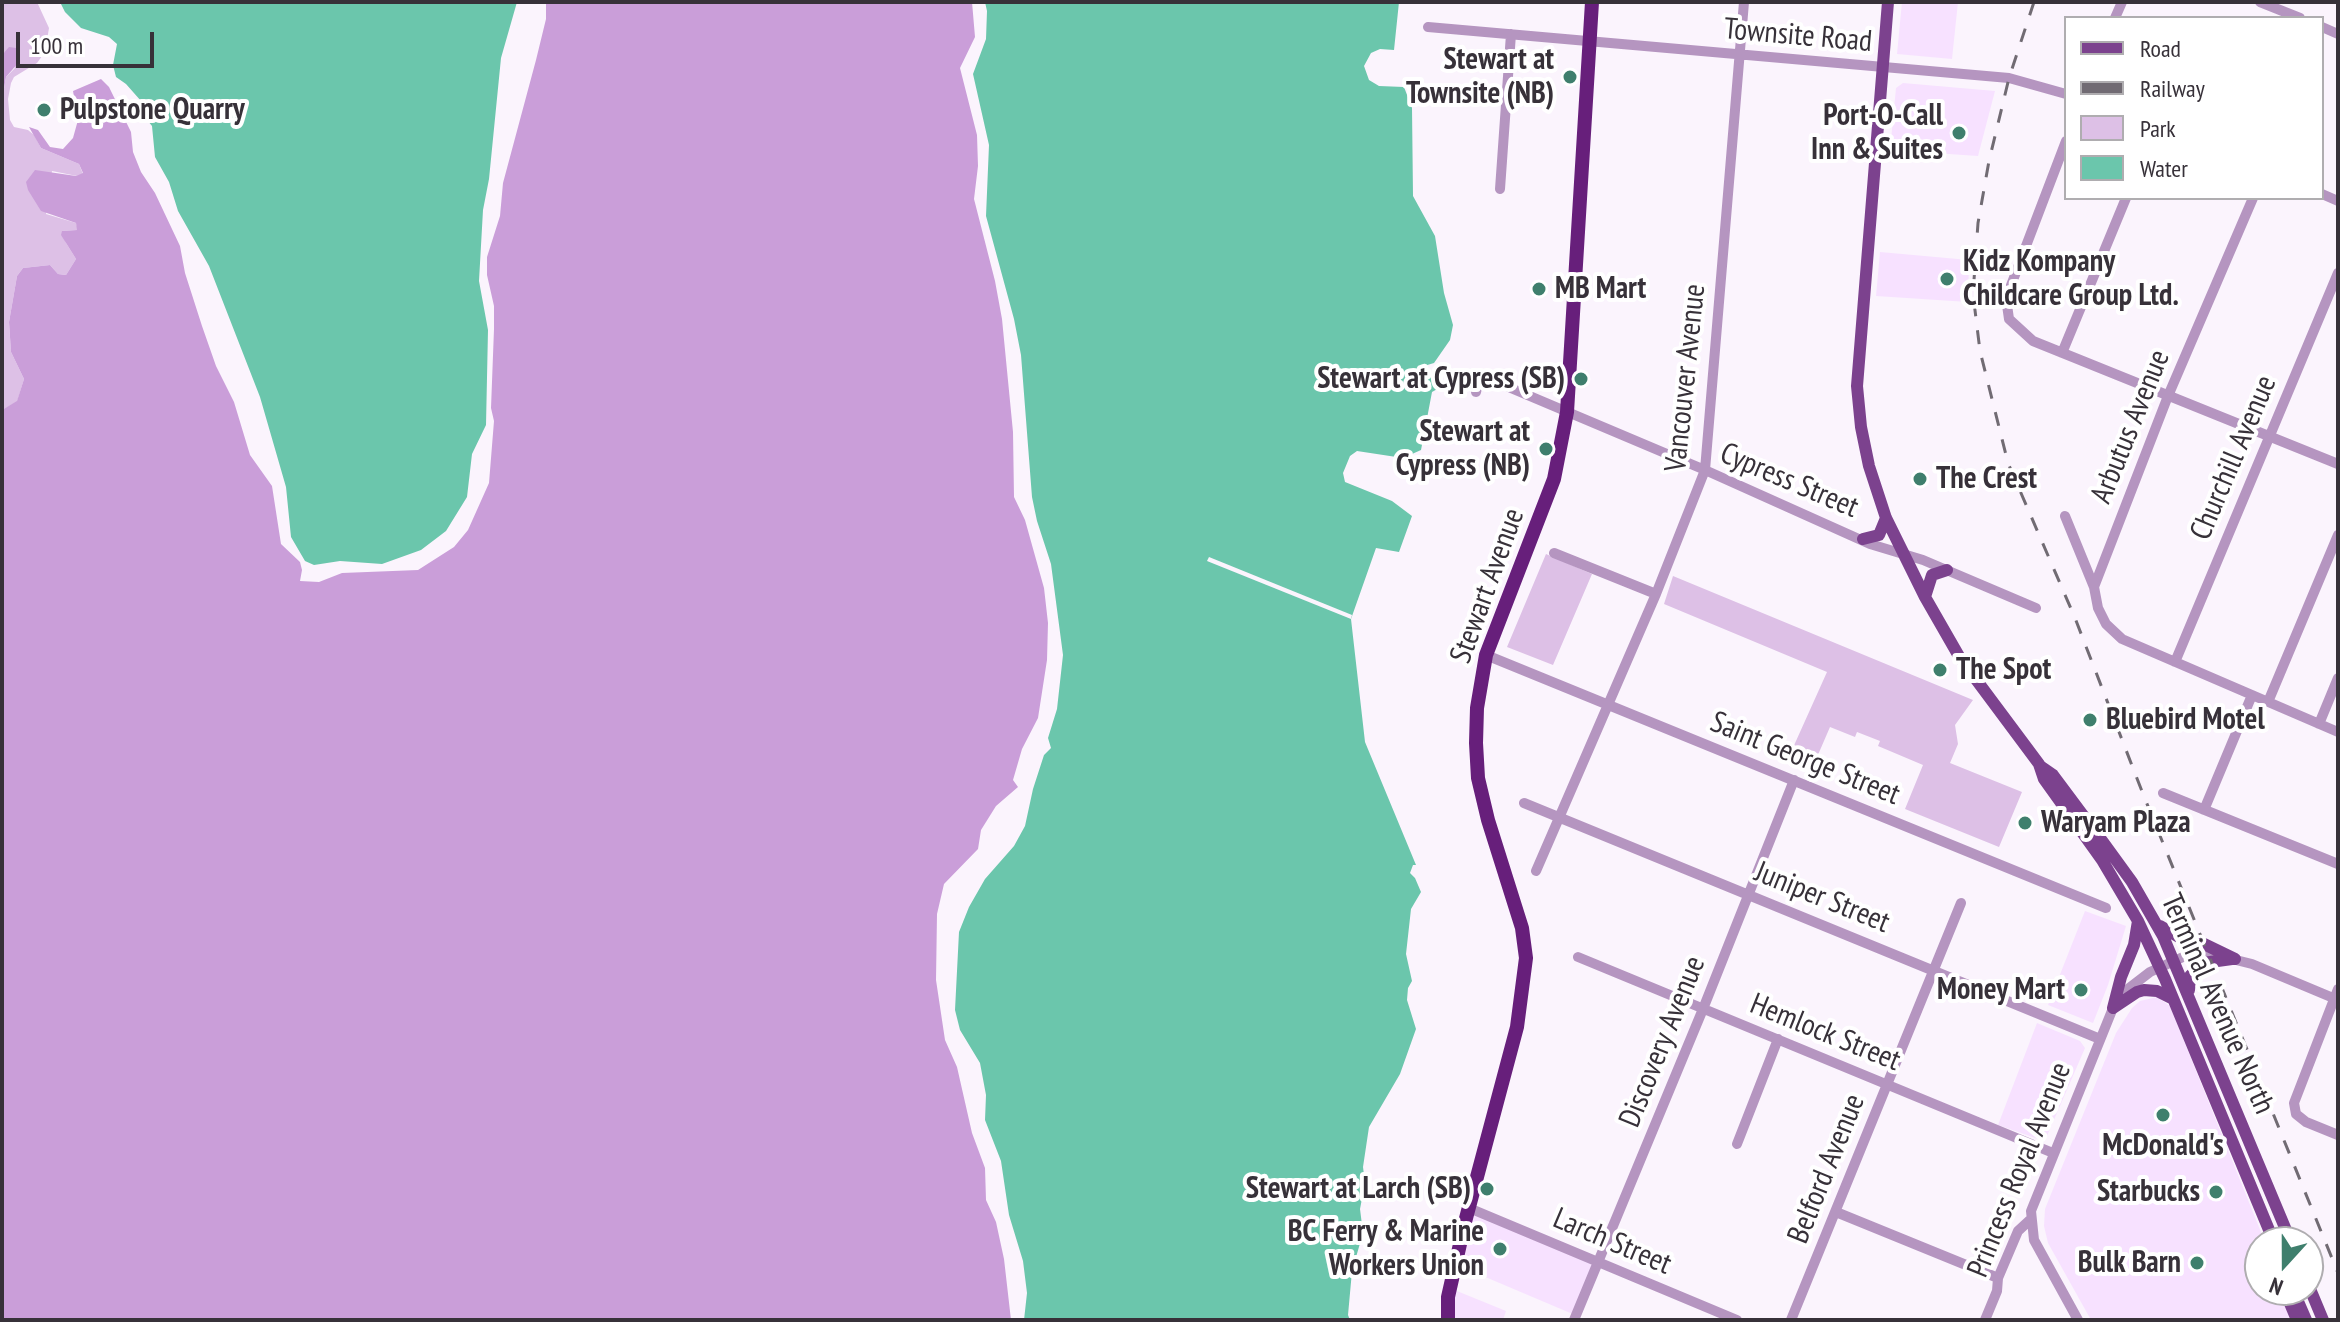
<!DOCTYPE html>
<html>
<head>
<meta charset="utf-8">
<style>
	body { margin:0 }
	#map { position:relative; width:2340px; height:1322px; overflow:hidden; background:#fbf4fd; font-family:"PT Sans Narrow",sans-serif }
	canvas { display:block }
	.frame { position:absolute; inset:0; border:4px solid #373139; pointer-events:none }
	.legend { position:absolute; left:2064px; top:16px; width:260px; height:184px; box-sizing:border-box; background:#fff; border:2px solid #afadb0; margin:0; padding:10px 14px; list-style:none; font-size:24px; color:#373139 }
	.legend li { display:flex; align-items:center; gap:16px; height:40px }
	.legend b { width:40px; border:2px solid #afadb0 }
	.north { position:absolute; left:2244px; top:1226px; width:80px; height:80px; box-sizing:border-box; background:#fff; border:2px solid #afadb0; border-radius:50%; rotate:201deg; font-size:22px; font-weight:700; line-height:32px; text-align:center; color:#373139 }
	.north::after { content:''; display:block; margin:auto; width:28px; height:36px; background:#3f7f6d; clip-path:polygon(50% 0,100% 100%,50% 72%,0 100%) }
	.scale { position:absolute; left:16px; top:32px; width:138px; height:36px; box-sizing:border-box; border:4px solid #373139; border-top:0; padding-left:10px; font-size:24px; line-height:28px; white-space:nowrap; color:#373139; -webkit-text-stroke:6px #fff; paint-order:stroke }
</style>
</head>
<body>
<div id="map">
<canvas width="2340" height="1322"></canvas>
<div class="frame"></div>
<ul class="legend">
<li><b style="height:10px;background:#7c428e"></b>Road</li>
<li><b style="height:10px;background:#716b73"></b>Railway</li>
<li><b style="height:22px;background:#ddc0e6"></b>Park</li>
<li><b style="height:22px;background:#6bc6ac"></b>Water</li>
</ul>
<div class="north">N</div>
<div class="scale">100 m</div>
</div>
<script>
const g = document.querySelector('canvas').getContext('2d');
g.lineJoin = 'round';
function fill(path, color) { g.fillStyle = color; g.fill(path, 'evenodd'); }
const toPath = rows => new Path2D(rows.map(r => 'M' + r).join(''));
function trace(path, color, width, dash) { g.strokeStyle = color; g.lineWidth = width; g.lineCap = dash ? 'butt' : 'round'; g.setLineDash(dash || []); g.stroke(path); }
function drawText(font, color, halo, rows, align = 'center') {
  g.font = font + ' "PT Sans Narrow",sans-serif'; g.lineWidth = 8; g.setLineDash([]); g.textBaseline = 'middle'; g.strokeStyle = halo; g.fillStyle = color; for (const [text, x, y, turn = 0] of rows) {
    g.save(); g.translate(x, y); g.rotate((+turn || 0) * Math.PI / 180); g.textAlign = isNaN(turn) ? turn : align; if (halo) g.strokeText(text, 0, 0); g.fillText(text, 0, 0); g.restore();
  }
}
fill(toPath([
	[1902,2,1958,2,1952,59,1897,54],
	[1903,83,1995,91,1978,156,1890,150,1896,88],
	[1880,252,1969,260,1968,302,1876,296],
	[2085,911,2126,926,2108,985,2093,1023,2048,1005],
	[2157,997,2170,1006,2265,1242,2260,1242,2260,1290,2284,1290,2296,1320,2091,1320,2048,1243,2044,1226,2045,1209,2116,1033,2132,1008,2140,1001],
	[2037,1023,2080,1041,2085,1048,2047,1136,2041,1140,1998,1125],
	[1469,1210,1596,1263,1575,1315,1457,1265],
	[1452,1289,1506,1311,1503,1320,1450,1320]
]), '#f7e1ff');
fill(toPath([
	[2,2,37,2,49,28,45,52,37,63,14,77,11,83,8,99,10,120,14,127,28,130,34,135,41,148,79,164,83,174,77,176,52,171,46,214,76,223,78,230,62,231,66,243,76,259,66,275,58,274,50,265,23,268,17,276,9,322,11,352,24,379,17,402,2,410,2,100,6,77,15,68,4,52,2,55],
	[1546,554,1592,574,1553,665,1507,647],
	[1673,576,1973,700,1955,725,1958,744,1950,763,2022,792,1999,847,1905,809,1923,765,1878,746,1880,741,1857,732,1855,737,1830,727,1811,771,1787,761,1827,672,1664,604]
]), '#ddc0e6');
fill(toPath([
	[546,2,972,2,975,37,960,68,977,135,978,166,974,199,995,281,1002,319,1013,432,1014,497,1025,520,1044,588,1048,623,1047,660,1038,718,1022,749,1013,780,1018,787,996,806,981,830,978,849,944,884,937,914,936,980,945,1040,957,1067,972,1133,985,1168,986,1200,996,1222,1004,1259,1011,1320,2,1320,2,410,17,401,24,379,11,352,9,322,17,276,23,268,50,265,58,274,66,275,76,259,61,235,62,231,77,230,76,223,41,211,28,190,26,182,35,170,76,176,83,173,79,164,41,148,29,127,38,130,50,147,63,149,73,138,78,120,73,91,101,79,109,87,131,132,133,152,141,172,155,193,180,246,185,273,202,326,216,366,234,402,250,455,272,486,281,544,300,562,302,570,300,581,319,582,342,573,418,570,454,547,468,530,489,483,494,421,491,408,494,329,494,306,487,275,487,257,500,216,503,183,536,60,546,19],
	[9,47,16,48,19,62,6,77,2,100,2,55]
]), '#ca9ed9');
fill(toPath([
	[60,2,517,2,501,58,489,179,483,210,479,281,488,330,486,425,472,454,467,497,446,531,421,550,382,564,340,561,314,565,305,561,291,537,286,487,260,397,209,266,178,211,169,182,155,157,152,126,139,110,141,101,126,84,116,77,113,65,117,44,109,37,81,28,65,12],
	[985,2,1399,2,1394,50,1380,49,1371,53,1364,66,1369,80,1379,86,1404,87,1412,108,1413,196,1435,236,1444,293,1453,325,1450,340,1434,363,1424,366,1427,375,1439,382,1439,388,1432,392,1421,450,1403,458,1357,451,1350,456,1343,473,1345,482,1392,501,1412,516,1399,552,1376,548,1351,619,1365,742,1416,865,1413,865,1410,873,1415,878,1421,892,1411,909,1406,954,1412,981,1408,988,1407,1000,1416,1029,1400,1074,1369,1127,1363,1167,1365,1183,1360,1209,1363,1233,1352,1271,1348,1315,1350,1320,1024,1320,1027,1293,1023,1261,1009,1215,1001,1161,985,1120,986,1095,980,1063,960,1030,955,1010,959,932,969,907,985,879,1014,846,1025,826,1033,789,1044,755,1051,748,1048,738,1057,709,1063,655,1051,564,1037,521,1032,497,1021,355,1014,319,986,216,989,145,973,74,986,39,987,11]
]), '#6bc6ac');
fill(toPath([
	[1209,557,1352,615,1351,619,1207,561]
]), '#fbf4fd');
trace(toPath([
	[2260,2,2300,18],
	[2115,18,2122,2],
	[1428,27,2009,78,2066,94],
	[2322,27,2338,34],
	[2066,141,2010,288,2007,305,2009,319,2033,341,2338,464],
	[1500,189,1511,34],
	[2322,194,2338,201],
	[2062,353,2126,198],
	[1476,392,1480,375,1705,470,1870,544,1923,560,2036,608],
	[2065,516,2094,587,2098,608,2106,624,2122,639,2338,732],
	[1554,553,1656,594],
	[2094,587,2168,396,2253,198],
	[1486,655,2106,908],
	[2175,662,2338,273],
	[2268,702,2338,535],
	[2319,724,2338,678],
	[2163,793,2338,864],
	[1524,803,2100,1039],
	[2204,810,2252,695],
	[1536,871,1656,594,1705,470,1744,2],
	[1578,957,2053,1153],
	[2338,989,2294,1103,2296,1114,2306,1122,2338,1135],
	[1737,1144,1778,1039],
	[1469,1208,1737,1320],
	[1836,1212,1998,1278],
	[1574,1320,1703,1009,1794,780],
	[1791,1320,1961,903],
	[1985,1320,1997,1291,1998,1278,2018,1231,2031,1219],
	[2078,1320,2034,1240,2031,1211,2113,1008,2124,992,2150,972,2183,957,2208,953,2252,964,2338,1000]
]), '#b595c0', 10);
trace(toPath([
	[1888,2,1857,386,1861,427,1869,466,1886,518,1925,597,1960,658,2039,764,2044,779,2102,860,2138,921,2165,979,2274,1242],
	[1863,539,1879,535,1886,518],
	[1925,597,1932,575,1947,570],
	[2040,766,2053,775,2103,842,2132,882,2163,936,2291,1242],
	[2160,926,2179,937,2204,944,2235,959],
	[2189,990,2190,976,2203,963,2232,959],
	[2113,1008,2121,977,2134,945,2138,921],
	[2113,1008,2137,992,2144,990,2157,991,2173,999],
	[2308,1284,2323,1320],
	[2289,1290,2289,1301,2297,1320],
	[2293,1290,2306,1320]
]), '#7c428e', 12);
trace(toPath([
	[1448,1320,1448,1297,1465,1222,1517,1027,1526,958,1522,928,1488,820,1478,778,1476,743,1477,708,1486,655,1554,479,1567,412,1592,2]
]), '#671f7b', 14);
trace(toPath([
	[2034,2,2009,78,1989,161,1978,223,1973,294,1980,351,2008,463,2075,618,2143,794,2338,1273]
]), '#716b73', 3, [14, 14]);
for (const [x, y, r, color] of [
	[1570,77,8,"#3f7f6d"],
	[44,110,8,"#3f7f6d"],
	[1959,133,8,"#3f7f6d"],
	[1947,279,8,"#3f7f6d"],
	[1539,289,8,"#3f7f6d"],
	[1581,379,8,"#3f7f6d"],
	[1546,449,8,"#3f7f6d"],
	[1920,479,8,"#3f7f6d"],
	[1940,670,8,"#3f7f6d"],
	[2090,720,8,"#3f7f6d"],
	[2025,823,8,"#3f7f6d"],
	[2081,990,8,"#3f7f6d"],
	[2163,1115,8,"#3f7f6d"],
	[1487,1189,8,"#3f7f6d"],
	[2216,1192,8,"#3f7f6d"],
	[1500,1249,8,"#3f7f6d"],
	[2197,1263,8,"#3f7f6d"]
]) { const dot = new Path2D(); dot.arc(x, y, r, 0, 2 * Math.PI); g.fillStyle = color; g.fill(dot); trace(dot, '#fff', 3); }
drawText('30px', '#373139', '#fff', [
	["Townsite Road",1798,36,5],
	["Vancouver Avenue",1686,378,-84],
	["Arbutus Avenue",2131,427,-68],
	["Churchill Avenue",2234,458,-67],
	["Cypress Street",1789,481,23],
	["Stewart Avenue",1488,586,-70],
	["Saint George Street",1805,759,22],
	["Juniper Street",1822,898,22],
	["Terminal Avenue North",2217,1004,66],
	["Hemlock Street",1825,1033,22],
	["Discovery Avenue",1663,1042,-68],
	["Belford Avenue",1827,1169,-68],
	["Princess Royal Avenue",2020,1170,-68],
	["Larch Street",1612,1242,23]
]);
drawText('bold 30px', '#373139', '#fff', [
	["Stewart at",1554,60],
	["Townsite (NB)",1554,94],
	["Pulpstone Quarry",60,110,"left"],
	["Port-O-Call",1943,116],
	["Inn & Suites",1943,150],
	["Kidz Kompany",1963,262,"left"],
	["Childcare Group Ltd.",1963,296,"left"],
	["MB Mart",1555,289,"left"],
	["Stewart at Cypress (SB)",1565,379],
	["Stewart at",1530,432],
	["Cypress (NB)",1530,466],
	["The Crest",1936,479,"left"],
	["The Spot",1956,670,"left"],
	["Bluebird Motel",2106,720,"left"],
	["Waryam Plaza",2041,823,"left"],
	["Money Mart",2065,990],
	["McDonald's",2163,1146,"center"],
	["Stewart at Larch (SB)",1471,1189],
	["Starbucks",2200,1192],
	["BC Ferry & Marine",1484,1232],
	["Workers Union",1484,1266],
	["Bulk Barn",2181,1263]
], 'right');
</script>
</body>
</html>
